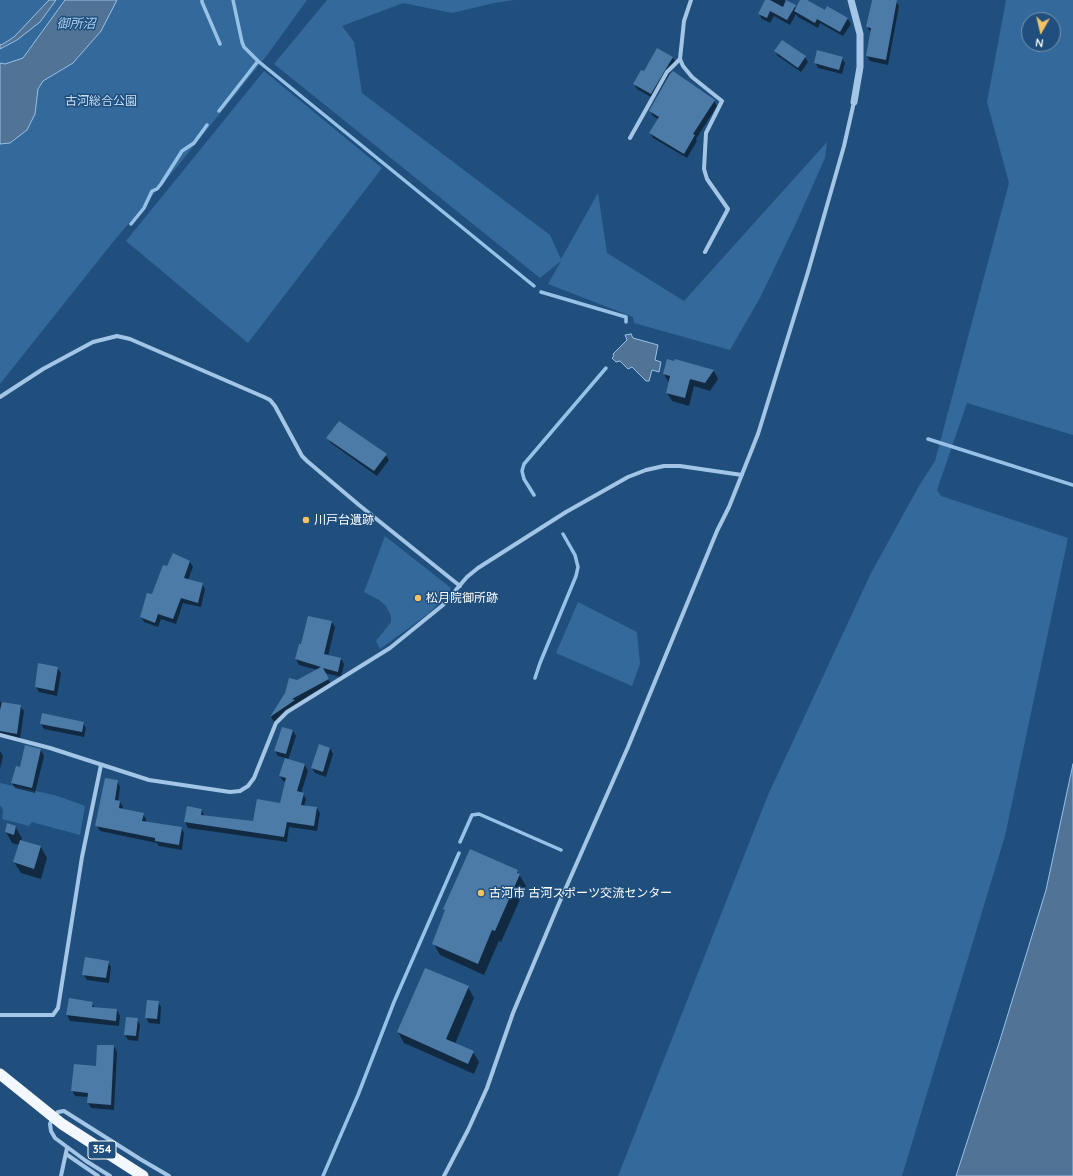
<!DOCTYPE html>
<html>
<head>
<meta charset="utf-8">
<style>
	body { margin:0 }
	#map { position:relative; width:1073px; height:1176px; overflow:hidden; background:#204f7d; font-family:Quicksand,sans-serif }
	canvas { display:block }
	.north { position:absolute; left:1021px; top:12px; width:40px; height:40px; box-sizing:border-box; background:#204f7d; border:1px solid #7995b1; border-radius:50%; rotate:188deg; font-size:11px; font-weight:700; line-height:16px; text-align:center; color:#fff }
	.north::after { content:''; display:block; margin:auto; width:14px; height:18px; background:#f4c164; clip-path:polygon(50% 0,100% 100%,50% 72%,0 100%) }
</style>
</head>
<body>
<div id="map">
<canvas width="1073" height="1176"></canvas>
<div class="north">N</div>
</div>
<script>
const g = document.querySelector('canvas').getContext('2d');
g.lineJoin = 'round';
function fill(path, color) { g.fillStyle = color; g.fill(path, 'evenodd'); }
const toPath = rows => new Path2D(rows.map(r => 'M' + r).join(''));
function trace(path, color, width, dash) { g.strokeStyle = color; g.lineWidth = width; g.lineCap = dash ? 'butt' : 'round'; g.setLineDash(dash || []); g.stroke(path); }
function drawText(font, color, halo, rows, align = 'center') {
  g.font = font + ' Quicksand,"Noto Sans JP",sans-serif'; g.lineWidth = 3; g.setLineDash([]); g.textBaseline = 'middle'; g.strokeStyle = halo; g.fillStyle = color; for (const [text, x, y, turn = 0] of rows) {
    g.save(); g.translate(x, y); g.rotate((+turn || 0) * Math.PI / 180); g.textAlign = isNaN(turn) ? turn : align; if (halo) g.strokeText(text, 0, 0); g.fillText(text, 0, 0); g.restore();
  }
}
fill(toPath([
	[0,0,307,0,268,54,176,168,113,242,0,384],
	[327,0,514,0,494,3,452,13,403,3,342,26,354,42,362,93,550,235,561,259,598,193,607,253,684,301,827,142,825,158,797,221,761,296,730,350,634,323,633,317,548,284,561,261,540,278,274,64],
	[1006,0,1073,0,1073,435,967,403,937,490,941,496,1068,538,1005,836,902,1176,618,1176,768,795,871,573,919,486,935,461,1009,183,987,102],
	[1029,20,1053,20,1053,44,1029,44],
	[264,71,382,168,248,343,126,241],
	[385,536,451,588,447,596,428,614,380,649,376,641,391,622,391,616,386,606,379,600,364,592],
	[578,602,637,632,640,664,632,686,556,653],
	[0,783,58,796,85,806,80,835,32,822,29,826,2,819,3,812,2,807,0,806]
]), '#33699b');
const water = toPath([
	[49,0,56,0,40,22,17,40,0,49,0,45,3,44,14,37,49,0],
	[65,0,117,0,101,31,73,63,43,81,38,89,35,114,27,130,10,143,0,144,0,63,5,64,23,58,65,0],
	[631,334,633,338,658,345,655,360,661,362,659,372,652,370,649,381,646,381,632,367,628,369,620,361,616,362,612,358,614,356,613,354,627,340,625,335,631,334],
	[1073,764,1073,1176,956,1176,1000,1040,1046,890,1073,764]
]);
fill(water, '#517496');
trace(water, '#97c2e8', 1);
fill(toPath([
	[766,0,784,0,795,6,796,9,801,0,805,0,825,12,848,19,851,24,843,36,820,23,818,28,798,17,796,14,790,25,774,16,770,23,762,19,759,14],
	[872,0,896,1,899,6,888,65,870,61,867,56,871,33,867,27],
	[782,41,805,57,808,62,801,72,778,56,775,51],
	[673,58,676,63,654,99,637,89,634,84,644,73],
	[842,58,845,63,842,74,818,68,815,62],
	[714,101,717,106,696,139,697,141,687,158,653,138,650,133,658,119,653,116,650,111],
	[675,360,714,371,718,379,710,391,694,386,689,406,672,401,667,393,669,383,664,374],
	[328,438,386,455,389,460,377,476,331,443],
	[190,562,193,567,188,580,202,584,205,589,201,607,183,603,176,624,161,619,158,627,144,622,141,617,167,567],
	[332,622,335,627,328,656,341,659,344,664,341,677,325,673,331,684,274,722,271,717,286,694,297,681,318,670,299,665,296,659,300,645],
	[57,668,61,673,57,696,39,692,36,687],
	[0,702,20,706,24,711,20,739,2,736,0,733],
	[83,723,86,728,84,737,44,729,41,724],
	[283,728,293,731,296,736,288,760,305,765,308,771,301,793,303,794,306,799,304,806,317,808,320,813,317,831,289,827,287,842,188,828,185,822,188,807,202,809,204,817,254,822,280,804,286,782,283,781,280,776,286,758,278,756,275,751],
	[26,746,41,750,44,756,35,793,15,788,12,783,21,769],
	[330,748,333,754,326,777,315,773,312,768],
	[0,751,3,756,0,769],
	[117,781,120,787,118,802,120,802,123,807,122,810,143,814,146,819,146,822,181,828,184,833,182,850,159,846,157,843,100,831,97,826],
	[15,826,22,838,21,841,41,847,47,858,41,879,21,873,14,862,19,845,12,843,6,832],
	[517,871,526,886,501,942,499,941,484,975,440,955,434,944,446,912,444,909],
	[108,962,111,967,109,983,87,980,83,974],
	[468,987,474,998,455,1044,473,1052,479,1062,474,1074,404,1043,398,1032],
	[70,1000,92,1003,95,1009,117,1010,120,1016,119,1026,70,1021,67,1015],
	[158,1002,161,1007,160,1024,149,1023,146,1018],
	[137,1019,140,1025,138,1041,128,1040,125,1035],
	[114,1046,117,1052,114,1110,91,1108,88,1103,88,1097,75,1096,72,1090,96,1068]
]), '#0007');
trace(toPath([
	[202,0,202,2,220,44],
	[233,0,242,42,244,47,258,61,534,286],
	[219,111,258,61],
	[131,224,144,208,152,191,157,189,161,184,182,151,194,143,207,125],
	[541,292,626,317,626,322],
	[928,439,1073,485],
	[534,495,524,479,522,471,524,464,606,368],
	[535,678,540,663,576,576,578,567,575,555,563,534],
	[460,842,472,815,479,814,561,850],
	[323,1176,358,1095,394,1002,459,853]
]), '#97c2e8', 3.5);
fill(toPath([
	[765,0,770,0,783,7,786,0,796,5,787,20,770,11,767,18,758,14],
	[800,0,807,0,825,10,827,6,848,18,840,32,817,19,815,23,794,11],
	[872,0,897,0,886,60,866,56,871,28,866,27],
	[782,40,806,56,798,68,774,51],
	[657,48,673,57,651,94,633,84,641,70,644,71],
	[817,50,843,57,839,70,814,63],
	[673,71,715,100,693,134,695,135,684,154,649,133,659,117,649,111,670,74],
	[667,359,674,361,675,359,714,370,705,383,690,379,685,398,666,393,670,376,663,374],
	[339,421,387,454,374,471,326,438],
	[173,553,190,561,184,578,203,583,198,603,181,598,173,619,158,614,155,623,140,617,147,593,152,594,163,565,167,566],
	[308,616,332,621,324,654,341,658,338,672,323,668,329,679,292,699,295,700,270,717,285,693,289,678,297,680,321,667,295,659,299,644,301,644],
	[38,663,58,667,54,691,35,687],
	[2,702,21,705,17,734,0,731,0,710],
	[42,713,84,722,82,732,40,724],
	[282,727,293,730,286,754,274,751],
	[319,744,330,748,323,772,311,768],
	[25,745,41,749,32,788,11,783,16,766,20,767],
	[285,758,305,764,297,791,304,793,301,805,317,807,314,826,287,822,284,837,184,822,187,806,202,809,201,815,253,821,257,799,280,803,286,778,279,776],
	[105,778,118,780,115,800,120,801,119,808,144,813,142,821,182,827,179,845,155,841,155,838,95,826],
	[7,823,16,826,14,835,5,832],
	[20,840,41,846,34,869,13,862],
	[470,849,518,870,517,873,520,874,495,931,492,930,478,964,432,944,445,910,443,909],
	[85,957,109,961,106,978,82,975],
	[425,968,469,986,446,1039,474,1051,468,1064,397,1032],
	[69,998,93,1002,92,1007,117,1009,116,1021,66,1015],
	[147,1000,159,1001,157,1019,145,1018],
	[126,1017,138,1018,136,1036,124,1035],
	[97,1045,114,1045,111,1105,87,1103,88,1093,71,1091,74,1064,96,1066]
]), '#4c7ba8');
trace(toPath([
	[691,0,684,21,680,59,683,66,692,77,722,101,706,133,704,169,707,179,728,209,705,252],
	[630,138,667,72,680,59],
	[0,397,43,369,93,342,117,336,130,339,264,397,270,400,275,406,302,456,307,461,359,505,460,586],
	[0,735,50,748,149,780,230,792,240,791,248,786,254,778,276,723,287,712,390,648,443,605,467,577,478,568,566,512,628,477,646,470,664,466,680,466,742,475],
	[0,1015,53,1015,58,1008,82,857,101,765],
	[66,1154,98,1176],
	[61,1176,67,1148],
	[110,1176,86,1161,55,1138,51,1131,50,1124,53,1117,58,1112,64,1111,140,1159,169,1176],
	[444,1176,468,1130,487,1088,513,1013,557,908,628,747,717,531,729,507,758,434,808,272,844,146,854,102]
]), '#a3c6e7', 4);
trace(toPath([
	[851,0,860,34,860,67,854,102]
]), '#a3c6e7', 7);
trace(toPath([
	[0,1074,62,1124,143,1176]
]), '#f2f8fe', 11);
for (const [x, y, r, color] of [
	[306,520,4,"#f4c164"],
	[418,598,4,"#f4c164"],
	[481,893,4,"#f4c164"]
]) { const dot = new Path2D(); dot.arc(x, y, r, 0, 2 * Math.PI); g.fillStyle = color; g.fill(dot); trace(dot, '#204f7d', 1.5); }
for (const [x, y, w] of [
	[102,1150,28]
]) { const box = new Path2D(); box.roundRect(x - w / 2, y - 9, w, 18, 3); g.fillStyle = '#204f7d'; g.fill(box); trace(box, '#fff', 1); }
drawText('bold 11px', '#fff', null, [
	["354",102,1150]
]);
drawText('12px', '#c7dff5', '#204f7d', [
	["古河総合公園",101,101]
]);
drawText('12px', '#fff', '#204f7d', [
	["川戸台遺跡",314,520],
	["松月院御所跡",426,598],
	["古河市 古河スポーツ交流センター",489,893]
], 'left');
drawText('italic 13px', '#aed0ef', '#204f7d', [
	["御所沼",76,24]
]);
</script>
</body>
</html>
